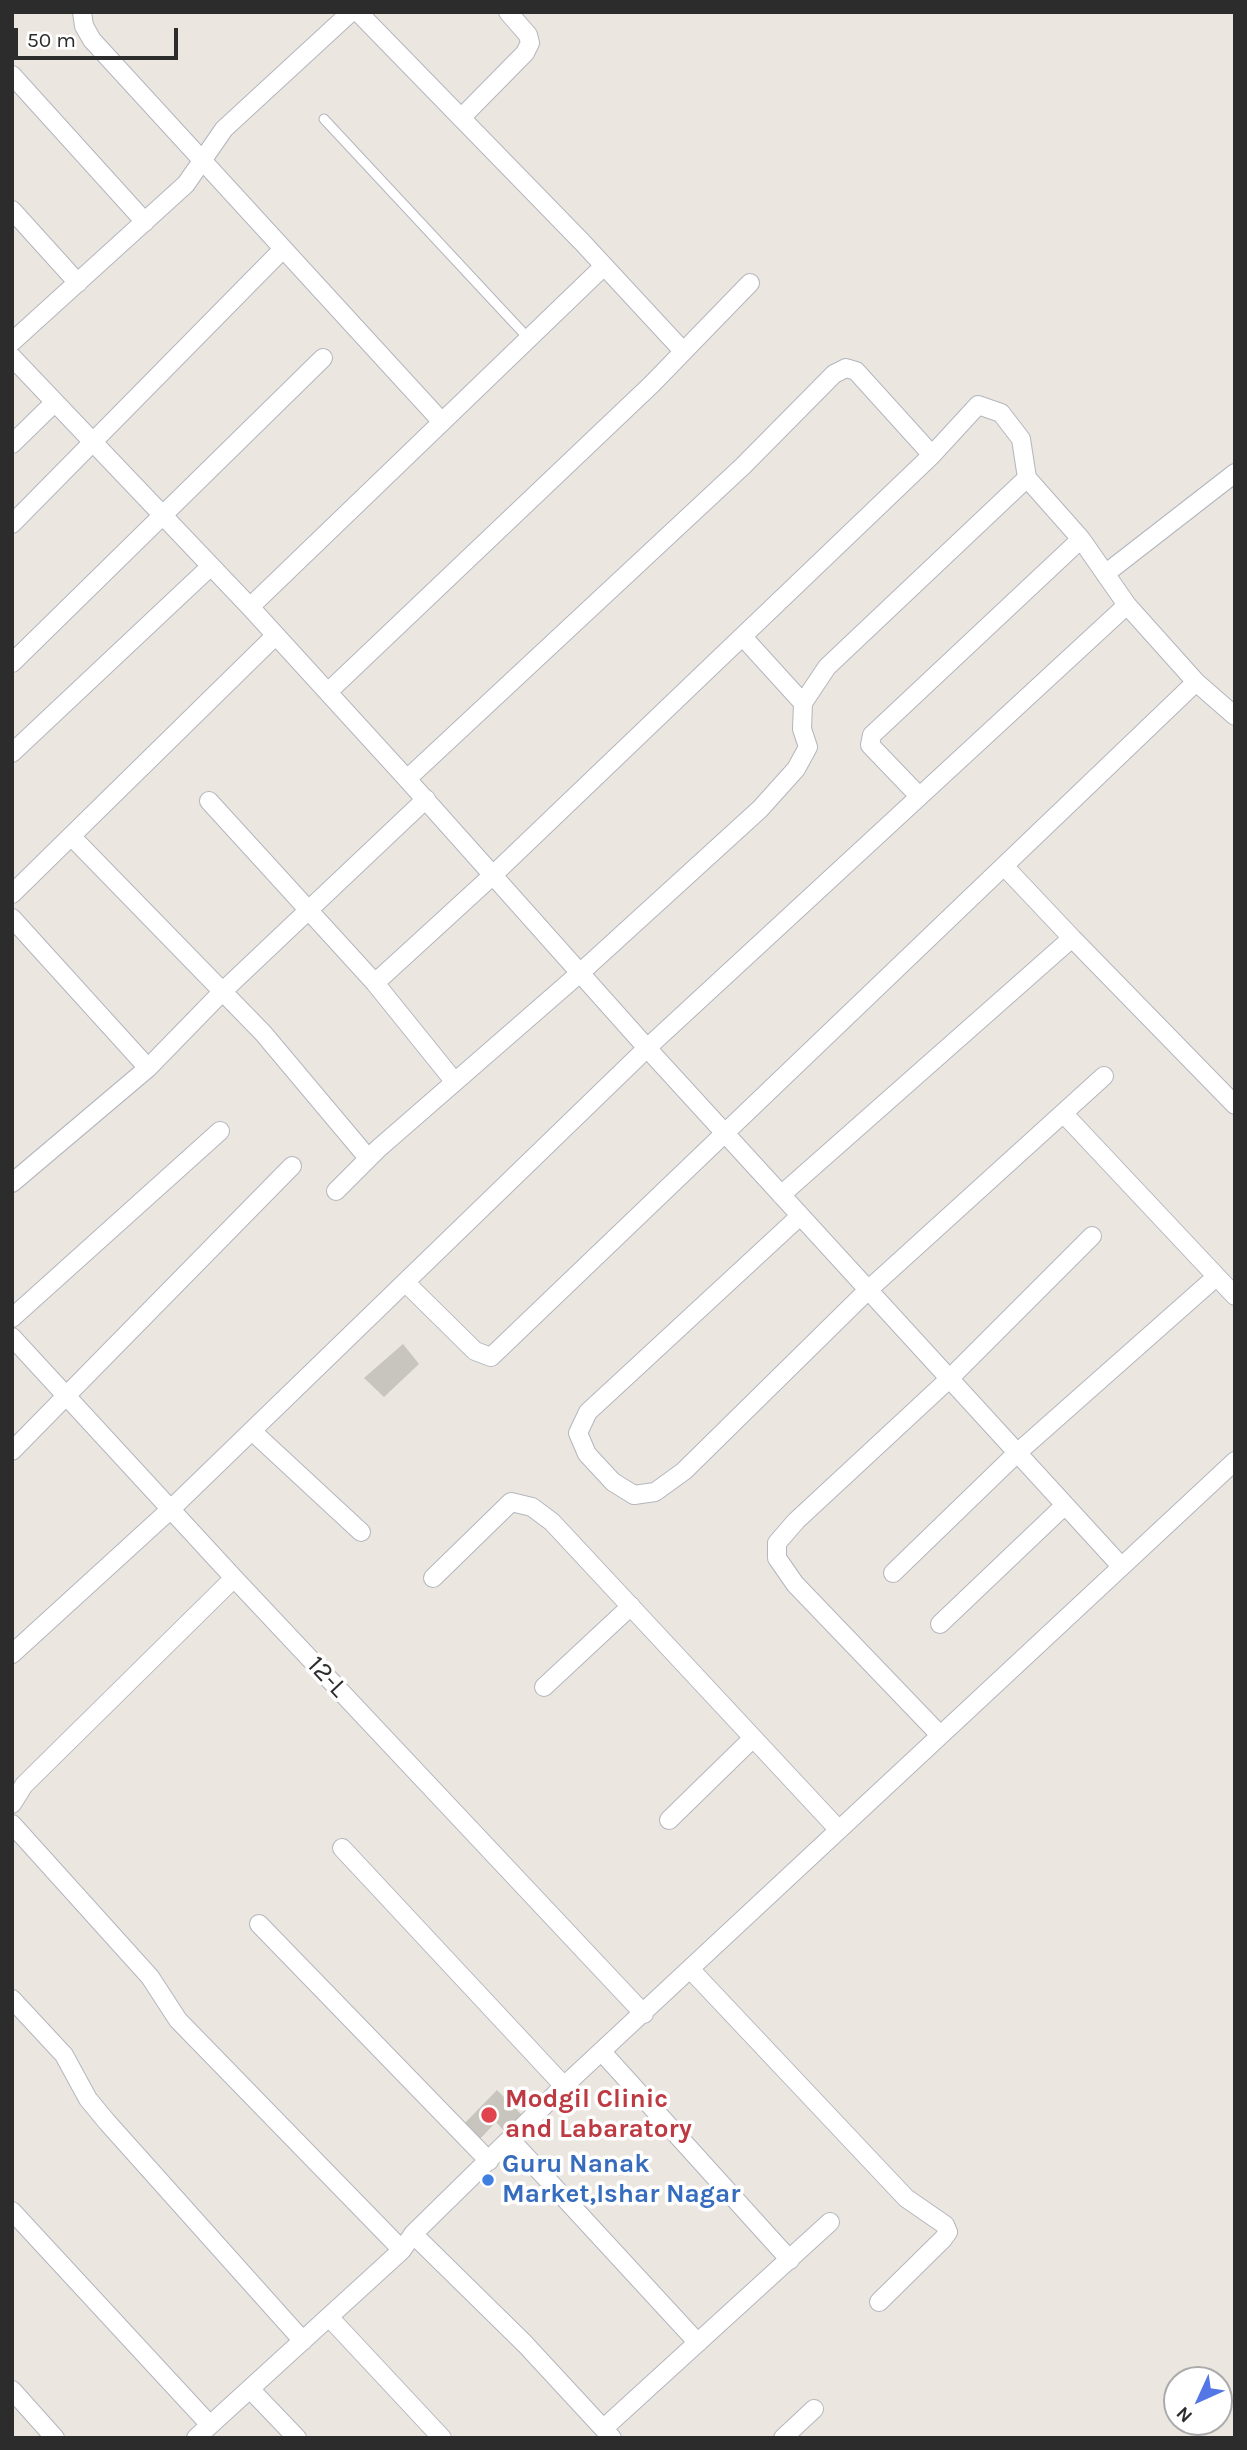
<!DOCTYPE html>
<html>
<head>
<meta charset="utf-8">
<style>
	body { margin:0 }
	#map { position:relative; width:1247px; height:2450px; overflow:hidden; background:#ece6e0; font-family:Karla,sans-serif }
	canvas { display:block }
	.frame { position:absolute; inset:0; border:14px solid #2c2c2c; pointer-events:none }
	.north { position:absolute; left:1163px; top:2366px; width:70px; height:70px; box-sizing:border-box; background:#fff; border:2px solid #ababab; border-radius:50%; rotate:225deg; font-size:19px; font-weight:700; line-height:28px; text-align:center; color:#2c2c2c }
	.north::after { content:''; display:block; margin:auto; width:24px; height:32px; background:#5477e5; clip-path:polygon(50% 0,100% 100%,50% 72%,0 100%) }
	.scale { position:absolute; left:14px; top:28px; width:164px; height:32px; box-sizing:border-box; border:4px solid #2c2c2c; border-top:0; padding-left:9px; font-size:21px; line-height:24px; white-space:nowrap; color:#2c2c2c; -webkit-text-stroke:5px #fff; paint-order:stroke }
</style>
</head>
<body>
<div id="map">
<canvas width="1247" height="2450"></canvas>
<div class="frame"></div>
<div class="north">N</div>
<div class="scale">50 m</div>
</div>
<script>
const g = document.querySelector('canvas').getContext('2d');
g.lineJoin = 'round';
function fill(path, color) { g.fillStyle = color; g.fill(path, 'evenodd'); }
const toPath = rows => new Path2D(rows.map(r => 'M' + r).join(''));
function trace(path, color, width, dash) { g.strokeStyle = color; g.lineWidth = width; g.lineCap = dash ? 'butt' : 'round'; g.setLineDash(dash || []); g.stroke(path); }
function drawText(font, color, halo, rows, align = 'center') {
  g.font = font + ' Karla,sans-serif'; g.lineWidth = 7; g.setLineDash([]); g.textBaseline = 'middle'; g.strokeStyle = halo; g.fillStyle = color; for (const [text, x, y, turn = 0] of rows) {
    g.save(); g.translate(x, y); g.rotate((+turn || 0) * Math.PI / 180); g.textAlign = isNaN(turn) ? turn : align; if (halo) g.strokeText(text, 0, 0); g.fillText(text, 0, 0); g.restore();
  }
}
fill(toPath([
	[403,1344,419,1364,384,1397,364,1378],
	[497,2090,522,2115,505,2132,496,2122,479,2140,463,2125]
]), '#c8c4be');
const lane = toPath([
	[324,119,529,339]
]);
const street = toPath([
	[82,12,84,26,92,40,442,422],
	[358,12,582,242,683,351],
	[12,75,145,222],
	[461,118,525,53,530,43,528,35,508,12],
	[12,210,78,283],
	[12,342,186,184,224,129,351,12],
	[12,357,250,607,407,779,647,1048,1120,1565],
	[12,444,55,402],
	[12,524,283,249],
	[1105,574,1235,473],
	[1127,605,1196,682,1235,716],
	[250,607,604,266],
	[743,637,803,703],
	[12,663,323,358],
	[328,692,652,384,750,283],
	[12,753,211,566],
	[918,795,870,745,872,735,1081,539],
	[209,801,375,983,454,1081],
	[72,837,263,1033,368,1158],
	[12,894,275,636],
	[12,918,148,1068],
	[1072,938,1235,1105],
	[375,983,493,875,932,455],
	[1064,1114,1235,1296],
	[12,1183,148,1068,222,992,426,799],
	[336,1191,379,1148,580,973,760,809,796,769,808,747,802,729,803,703,827,667,1027,478],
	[781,1195,1072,938,1004,866],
	[800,1216,588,1412,578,1433,587,1454,613,1482,634,1495,655,1492,684,1471,867,1291,1104,1076],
	[405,1282,475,1351,491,1357,1196,682],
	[12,1318,220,1131],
	[12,1337,234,1578,644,2014],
	[252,1431,361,1532],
	[12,1451,292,1166],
	[893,1573,1016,1454,1216,1277],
	[433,1578,511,1502,532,1507,552,1522,839,1830],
	[940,1624,1064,1506],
	[12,1654,172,1508,647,1048,1127,605,1081,539,1027,478,1021,439,1001,413,978,405,932,455,856,371,846,368,834,374,743,466,407,779],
	[544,1687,631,1606],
	[940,1735,795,1584,777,1558,777,1543,796,1521,948,1380,1092,1236],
	[12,1804,24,1785,234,1578],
	[669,1820,753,1738],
	[12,1824,150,1977,178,2020,402,2250],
	[342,1848,564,2086],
	[259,1924,489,2161],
	[691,1970,906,2198,945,2225,948,2232,943,2239,879,2302],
	[12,1999,64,2055,88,2099,107,2122,303,2341],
	[602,2052,790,2260],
	[510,2139,698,2343],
	[12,2211,210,2425],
	[413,2234,525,2344,612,2438],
	[329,2317,442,2438],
	[250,2389,297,2438],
	[12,2390,55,2438],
	[604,2428,830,2222],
	[196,2438,402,2250,413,2234,564,2086,1235,1461],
	[783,2438,814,2409]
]);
trace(lane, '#b3b6be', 11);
trace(street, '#b3b6be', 20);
trace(lane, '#fff', 9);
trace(street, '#fff', 18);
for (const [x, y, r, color] of [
	[489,2115,9,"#e0444e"],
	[488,2180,7,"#3f7fe0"]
]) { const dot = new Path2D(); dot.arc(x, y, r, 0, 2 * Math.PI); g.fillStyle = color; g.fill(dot); trace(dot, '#fff', 2.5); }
drawText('26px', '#2c2c2c', '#fff', [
	["12-L",327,1677,47]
]);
drawText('bold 26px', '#be3a42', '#fff', [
	["Modgil Clinic",505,2100],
	["and Labaratory",505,2130]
], 'left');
drawText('bold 26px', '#366cbe', '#fff', [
	["Guru Nanak",502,2165],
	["Market,Ishar Nagar",502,2195]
], 'left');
</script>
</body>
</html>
